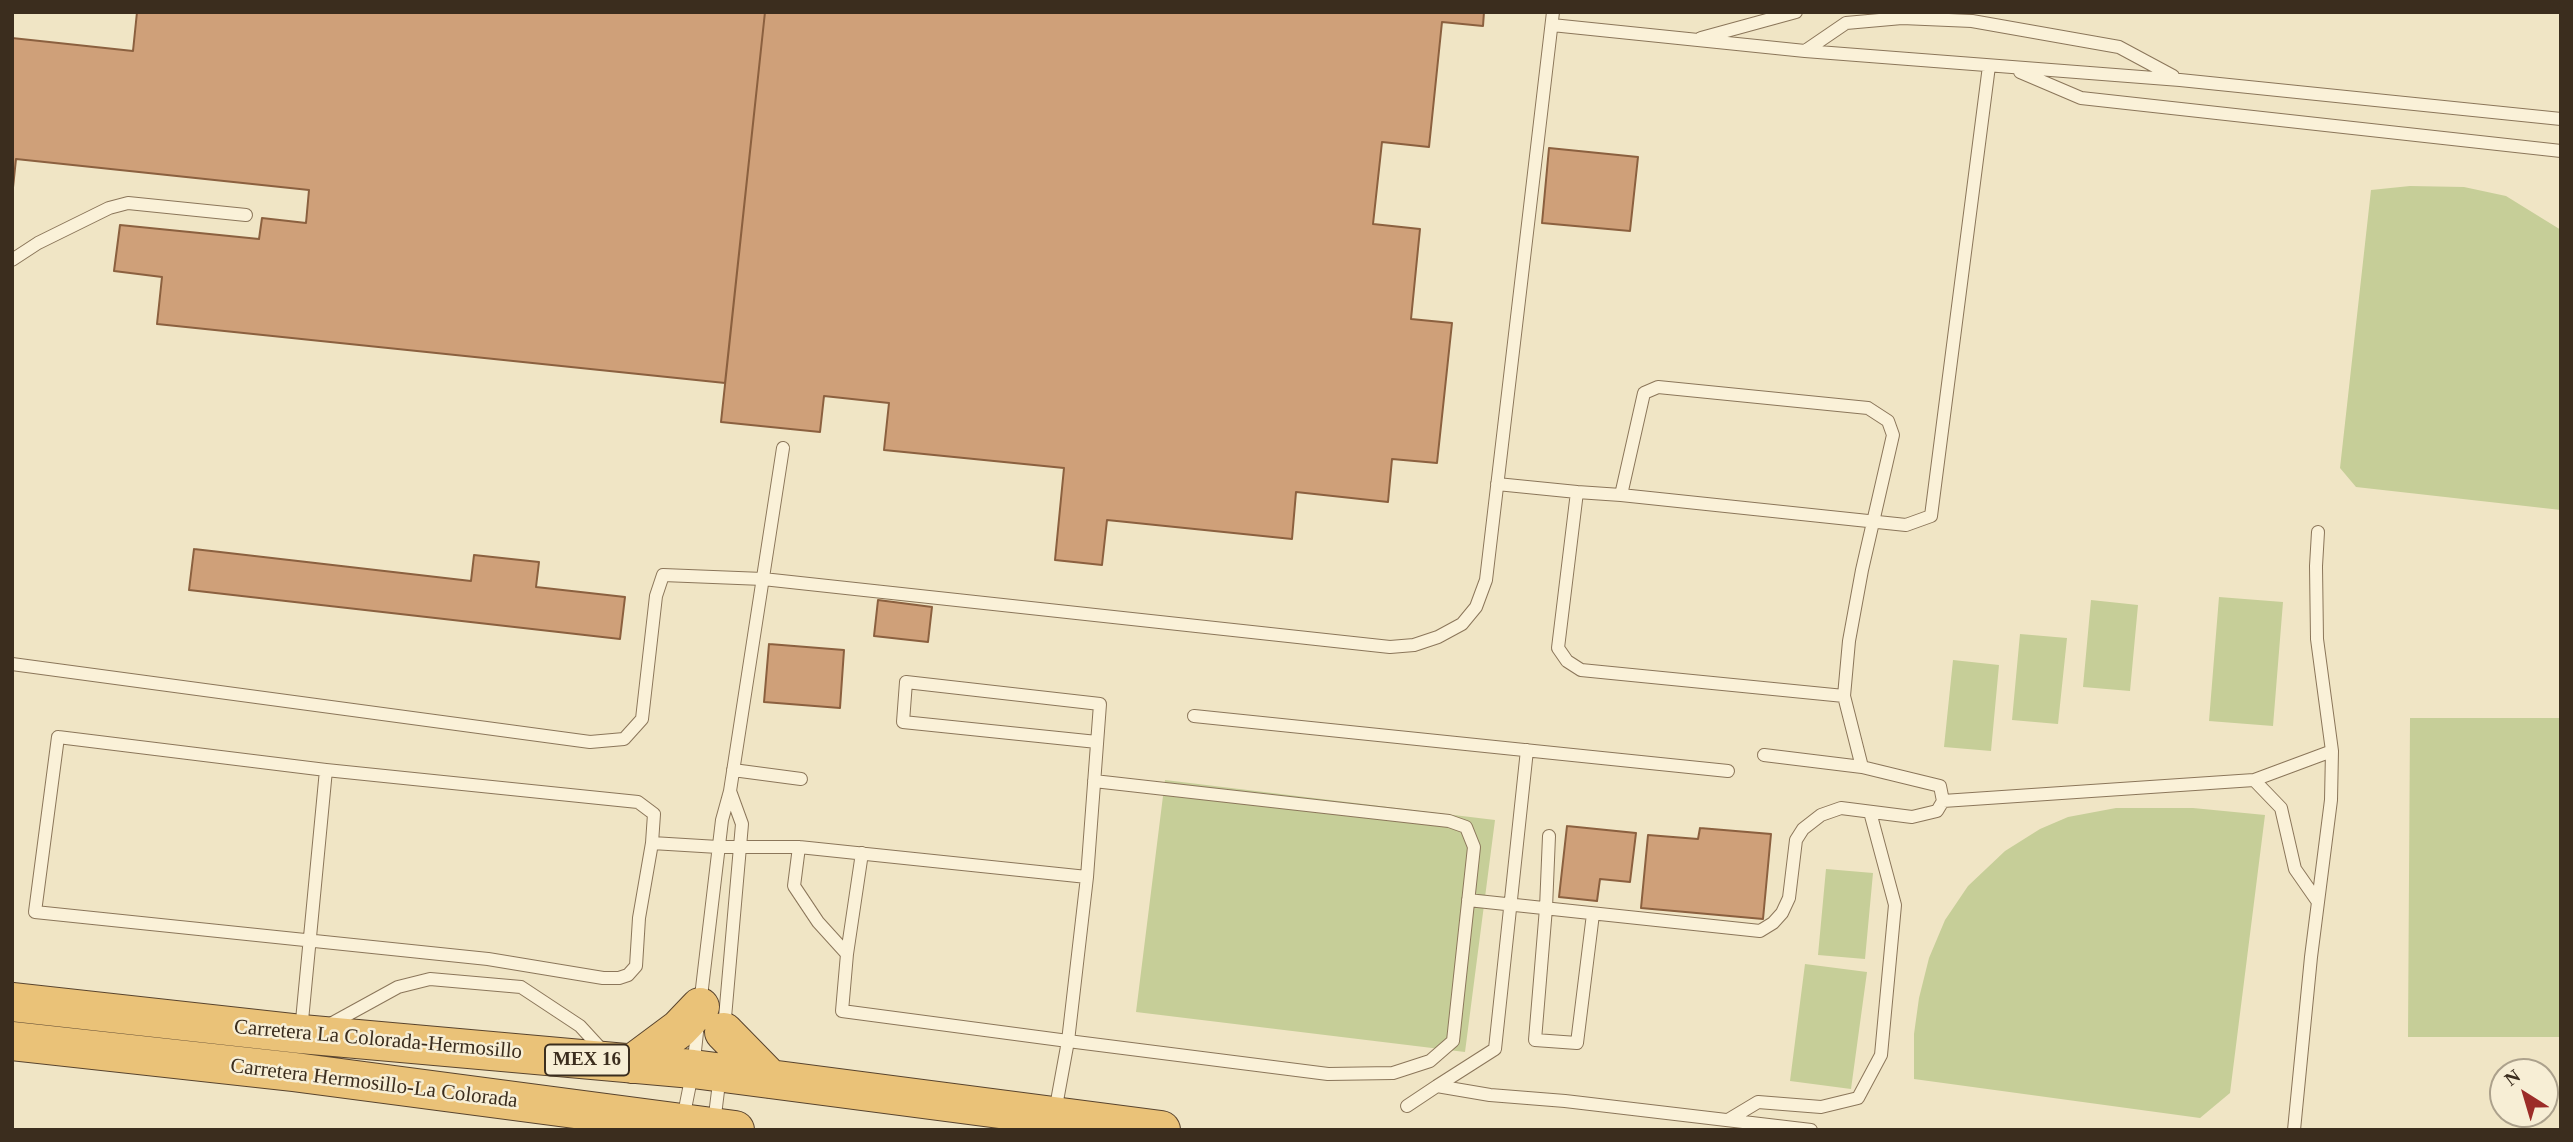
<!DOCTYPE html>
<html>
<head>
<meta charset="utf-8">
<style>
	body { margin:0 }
	#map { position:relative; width:2573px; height:1142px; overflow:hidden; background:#f0e5c5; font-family:Georgia,serif }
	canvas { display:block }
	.frame { position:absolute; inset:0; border:14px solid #3b2d1e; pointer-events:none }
	.north { position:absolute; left:2489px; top:1058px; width:70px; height:70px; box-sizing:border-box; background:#f7eed5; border:2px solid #aca18c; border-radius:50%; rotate:323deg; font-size:19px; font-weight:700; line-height:28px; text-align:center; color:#3b2d1e }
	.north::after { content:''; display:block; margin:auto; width:24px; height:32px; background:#9c2c28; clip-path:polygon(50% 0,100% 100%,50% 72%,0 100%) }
</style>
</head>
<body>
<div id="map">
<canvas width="2573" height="1142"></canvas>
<div class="frame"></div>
<div class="north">N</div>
</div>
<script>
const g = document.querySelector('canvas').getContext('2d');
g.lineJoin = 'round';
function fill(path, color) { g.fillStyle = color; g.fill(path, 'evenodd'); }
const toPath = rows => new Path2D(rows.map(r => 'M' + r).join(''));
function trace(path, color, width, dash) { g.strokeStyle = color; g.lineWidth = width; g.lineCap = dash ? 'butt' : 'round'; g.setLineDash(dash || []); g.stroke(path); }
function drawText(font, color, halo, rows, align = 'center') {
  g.font = font + ' Georgia,serif'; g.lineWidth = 5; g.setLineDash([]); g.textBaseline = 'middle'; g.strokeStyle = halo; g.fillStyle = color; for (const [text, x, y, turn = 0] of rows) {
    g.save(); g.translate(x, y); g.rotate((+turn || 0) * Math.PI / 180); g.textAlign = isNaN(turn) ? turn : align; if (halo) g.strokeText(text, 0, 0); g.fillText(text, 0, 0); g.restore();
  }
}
fill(toPath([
	[2410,186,2464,187,2506,196,2561,230,2561,510,2356,487,2340,468,2371,190],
	[2219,597,2283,602,2273,726,2209,721],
	[2091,600,2138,605,2130,691,2083,687],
	[2020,634,2067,638,2058,724,2012,720],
	[1953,660,1999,665,1991,751,1944,747],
	[2410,718,2561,718,2561,1037,2408,1037],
	[1165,780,1495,820,1465,1052,1136,1012],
	[2116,808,2193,808,2265,815,2230,1093,2200,1118,1914,1079,1914,1034,1919,998,1929,958,1945,920,1968,886,2005,851,2040,829,2068,817],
	[1826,869,1873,873,1865,959,1818,955],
	[1805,964,1867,972,1851,1089,1790,1081]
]), '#c6ce98');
const building = toPath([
	[137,12,765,12,725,383,157,324,162,277,114,271,120,225,259,239,262,218,306,223,309,190,16,159,12,197,12,38,133,51,137,12],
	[765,12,1484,12,1483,26,1442,22,1429,147,1382,142,1373,224,1420,229,1411,319,1452,323,1437,463,1392,459,1388,502,1296,492,1292,539,1107,520,1102,565,1055,560,1064,468,884,450,889,403,824,396,820,432,721,422,765,12],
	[1549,148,1638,157,1630,231,1542,223,1549,148],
	[194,549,471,581,474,555,539,562,536,587,625,597,620,639,189,590,194,549],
	[878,600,932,607,928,642,874,636,878,600],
	[769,644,844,650,840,708,764,702,769,644],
	[1567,826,1636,833,1630,882,1600,879,1597,901,1559,897,1567,826],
	[1700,828,1771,834,1763,919,1641,908,1648,835,1698,839,1700,828]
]);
fill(building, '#cfa079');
trace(building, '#8b603f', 2);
const service = toPath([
	[1552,25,1805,51,2180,80,2561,119],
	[1701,38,1796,12],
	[1805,51,1846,23,1902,18,1972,21,2119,47,2173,76],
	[2020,72,2081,98,2561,151],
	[12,260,38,243,109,208,128,203,246,215],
	[1497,484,1577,492],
	[1621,495,1906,525,1931,516,1989,66],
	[12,664,590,742,624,739,642,719,656,596,663,575,763,579,1390,647,1414,645,1438,637,1462,624,1476,607,1486,580,1553,12],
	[1194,716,1728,771],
	[58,737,326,770,638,802,654,814,652,843,639,918,636,966,628,975,619,978,603,978,488,959,35,912,58,737],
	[1764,755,1862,767],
	[733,770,801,779],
	[2254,780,2281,808,2295,869,2318,902],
	[730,791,783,448],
	[1943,801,2254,780,2332,751],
	[1549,836,1546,908,1535,1040,1577,1043,1593,914],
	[652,843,718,847,799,847,1087,877],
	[799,847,794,886,818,922,847,954,842,1011,1068,1041,1087,877,1100,704,906,682,903,722,1097,742],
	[1468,900,1760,931,1773,923,1782,913,1789,898,1796,840,1803,829,1821,815,1841,808,1912,817,1937,811,1943,801,1940,786,1862,767,1844,696,1849,641,1862,570,1893,435,1888,421,1868,408,1658,387,1644,393,1621,495,1577,492,1558,648,1567,661,1581,670,1844,696],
	[847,954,862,853],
	[700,1005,722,820,730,791,742,824,724,1029],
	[327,1026,398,987,430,979,521,987,580,1026,603,1051],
	[301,1031,326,770],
	[1437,1086,1495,1049,1527,750],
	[1407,1106,1437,1086,1490,1095,1565,1101,1811,1130],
	[1055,1112,1068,1041,1328,1074,1393,1073,1430,1061,1453,1041,1474,847,1466,827,1449,821,1094,781],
	[683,1119,693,1069,698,1023],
	[1728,1120,1758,1102,1821,1107,1858,1098,1881,1055,1895,905,1870,812],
	[714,1123,720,1075],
	[2294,1130,2311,957,2331,800,2332,751,2317,639,2316,566,2318,532]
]);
const trunk = toPath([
	[12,1002,301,1034,693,1069,1161,1130],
	[724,1032,770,1079],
	[12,1041,294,1072,735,1130],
	[632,1064,679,1029,700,1007]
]);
trace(service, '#8b765a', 14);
trace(trunk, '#59442e', 40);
trace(service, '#faf1d8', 12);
trace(trunk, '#eac278', 38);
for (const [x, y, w] of [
	[587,1060,84]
]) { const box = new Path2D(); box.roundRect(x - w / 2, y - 15.5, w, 31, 5); g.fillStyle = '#f7eed5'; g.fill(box); trace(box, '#3b2d1e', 2); }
drawText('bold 19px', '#3b2d1e', null, [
	["MEX 16",587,1060]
]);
drawText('21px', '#3b2d1e', '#f7eed5', [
	["Carretera La Colorada-Hermosillo",378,1040,5],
	["Carretera Hermosillo-La Colorada",374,1084,7]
]);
</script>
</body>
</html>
